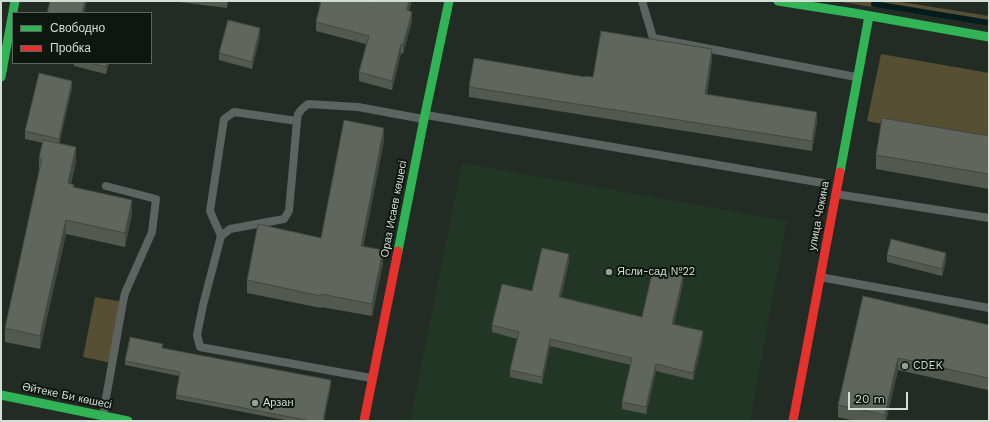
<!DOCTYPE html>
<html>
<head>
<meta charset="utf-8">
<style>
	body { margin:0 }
	#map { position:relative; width:990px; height:422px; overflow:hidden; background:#232c24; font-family:"Work Sans",sans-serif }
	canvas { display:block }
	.frame { position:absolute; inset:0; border:2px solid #d3ded4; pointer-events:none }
	.legend { position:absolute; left:12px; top:12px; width:140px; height:52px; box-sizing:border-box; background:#0e160f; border:1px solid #5d665e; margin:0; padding:5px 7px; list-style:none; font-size:12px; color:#d3ded4 }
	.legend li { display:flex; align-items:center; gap:8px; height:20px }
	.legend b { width:20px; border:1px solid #5d665e }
	.scale { position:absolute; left:848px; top:392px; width:60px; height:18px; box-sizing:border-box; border:2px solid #d3ded4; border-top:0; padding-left:5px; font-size:12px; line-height:14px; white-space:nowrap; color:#d3ded4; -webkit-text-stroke:3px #0e160f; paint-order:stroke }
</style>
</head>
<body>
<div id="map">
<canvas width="990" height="422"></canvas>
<div class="frame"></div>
<ul class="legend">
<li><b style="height:5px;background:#30b455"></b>Свободно</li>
<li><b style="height:5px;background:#e5322d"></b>Пробка</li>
</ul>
<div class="scale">20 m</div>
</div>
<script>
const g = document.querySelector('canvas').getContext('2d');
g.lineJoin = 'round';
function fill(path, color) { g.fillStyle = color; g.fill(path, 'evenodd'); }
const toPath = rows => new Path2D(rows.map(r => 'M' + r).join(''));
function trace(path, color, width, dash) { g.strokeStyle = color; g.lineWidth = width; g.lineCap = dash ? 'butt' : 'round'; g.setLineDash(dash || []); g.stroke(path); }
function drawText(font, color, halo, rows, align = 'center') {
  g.font = font + ' "Work Sans",sans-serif'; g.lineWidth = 4; g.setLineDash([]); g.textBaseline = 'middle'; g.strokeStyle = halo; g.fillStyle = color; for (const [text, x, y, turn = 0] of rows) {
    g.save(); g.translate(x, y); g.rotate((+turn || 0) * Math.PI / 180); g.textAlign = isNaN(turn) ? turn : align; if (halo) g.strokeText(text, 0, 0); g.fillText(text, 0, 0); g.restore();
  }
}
fill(toPath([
	[462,163,787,221,750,421,410,421]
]), '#213624');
fill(toPath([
	[836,1,895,1,989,16,989,26],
	[881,54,989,73,989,145,867,121],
	[95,297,123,302,112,363,83,357]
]), '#574f33');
trace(toPath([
	[874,4,989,23]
]), '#031c1d', 6);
trace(toPath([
	[642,1,653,38,856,77],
	[426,115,823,183],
	[836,194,989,218],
	[221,236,210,211,224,119,234,112,297,121],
	[820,277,989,308],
	[371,378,200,347,197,335,203,305,221,236,230,229,284,219,289,211,297,121,298,114,302,109,308,104,358,107,423,119],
	[103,415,123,302,125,293,152,232,156,199,106,186]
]), '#5c6360', 8);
trace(toPath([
	[778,1,854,13,989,37],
	[1,77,15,1],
	[840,172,869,16],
	[398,251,424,119,449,1],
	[1,395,128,421]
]), '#30b455', 9);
trace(toPath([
	[364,421,398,251],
	[793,421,840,172]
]), '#e5322d', 9);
fill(toPath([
	[171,1,228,1,227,8],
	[409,11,412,21,403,54,401,53,392,90,359,81,359,72,366,44,316,31,316,22],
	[260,35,252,69,219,60,219,53],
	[712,59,707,94,817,122,812,151,469,97,469,87,585,77,593,77],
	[74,63,109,63,106,74,74,66],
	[72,88,59,143,76,161,71,184,74,187,132,214,125,247,66,234,40,349,5,342,5,328,39,170,39,158,43,143,25,139,25,131],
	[989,136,989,189,876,169,876,155],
	[384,141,363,246,383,263,372,316,321,307,321,308,247,293,247,280,321,238],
	[887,255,946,261,942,276,887,262],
	[569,262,561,297,642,317,683,283,674,324,703,338,693,380,656,371,646,414,622,409,622,402,631,365,550,346,542,384,510,377,510,370,517,339,492,332,492,325],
	[863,296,989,325,988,390,898,370,886,421,855,421,838,417,838,405],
	[163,348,331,384,324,421,290,421,176,399,176,395,179,376,125,365,125,361]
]), '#535850');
fill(toPath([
	[85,1,87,1,84,13,82,13],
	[409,1,412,1,407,19,407,10],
	[412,12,412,21,403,54,403,45],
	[260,28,260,35,252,69,252,62],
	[401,44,401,53,392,90,392,81],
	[712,49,712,59,705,104,705,94],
	[107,63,109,63,106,74,106,67],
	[72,81,72,88,59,146,59,139],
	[817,112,817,122,812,151,812,141],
	[384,128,384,141,361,259,361,246],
	[76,147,76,161,68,197,68,183],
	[132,200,132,214,125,247,125,233],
	[66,220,66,234,40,349,40,336],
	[383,250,383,263,372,316,372,304],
	[946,253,946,261,942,276,942,269],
	[569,254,569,262,559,304,559,297],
	[683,276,683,283,672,331,672,324],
	[703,331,703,338,693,380,693,373],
	[550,339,550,346,542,384,542,377],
	[898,358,898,370,886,421,885,421,885,415],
	[656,364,656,371,646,414,646,407],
	[989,375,989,387,988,390,988,378],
	[331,380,331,384,324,421,323,421]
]), '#434741');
const building = toPath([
	[50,1,85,1,82,13,47,13,50,1],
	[321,1,370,1,374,2,375,1,409,1,407,10,412,12,403,45,401,44,392,81,359,72,369,36,316,22,321,1],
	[228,20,260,28,252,62,219,53,228,20],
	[601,31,712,49,705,94,817,112,812,141,469,87,474,58,585,77,585,76,593,77,601,31],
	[90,63,107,63,106,67,90,63],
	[39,73,72,81,59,139,25,131,39,73],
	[882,118,989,136,989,174,876,155,882,118],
	[344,120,384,128,361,246,383,250,372,304,321,294,321,296,247,280,258,224,321,238,344,120],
	[43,140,76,147,68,183,74,185,73,187,132,200,125,233,66,220,40,336,5,328,42,158,39,158,43,140],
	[891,239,946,253,942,269,887,255,891,239],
	[542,248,569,254,559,297,642,317,653,269,683,276,672,324,703,331,693,373,656,364,646,407,622,402,632,358,550,339,542,377,510,370,519,332,492,325,502,284,532,291,542,248],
	[863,296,989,325,989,375,988,378,898,358,885,415,838,405,863,296],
	[130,337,163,344,162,348,331,380,323,421,311,421,176,395,180,372,125,361,130,337]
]);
fill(building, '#60665d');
trace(building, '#434741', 1);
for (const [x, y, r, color] of [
	[609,272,4,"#95a096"],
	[905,366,4,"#95a096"],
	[255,403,4,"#95a096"]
]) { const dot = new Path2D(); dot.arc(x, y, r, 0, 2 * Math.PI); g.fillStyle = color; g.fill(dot); trace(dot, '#0e160f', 1.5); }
drawText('11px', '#d3ded4', '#0e160f', [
	["Ораз Исаев көшесі",394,209,-79],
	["улица Чокина",819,216,-79],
	["Әйтеке Би көшесі",67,396,12]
]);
drawText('11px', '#d3ded4', '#0e160f', [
	["Ясли-сад №22",617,272],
	["CDEK",913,366],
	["Арзан",263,403]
], 'left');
</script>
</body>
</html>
